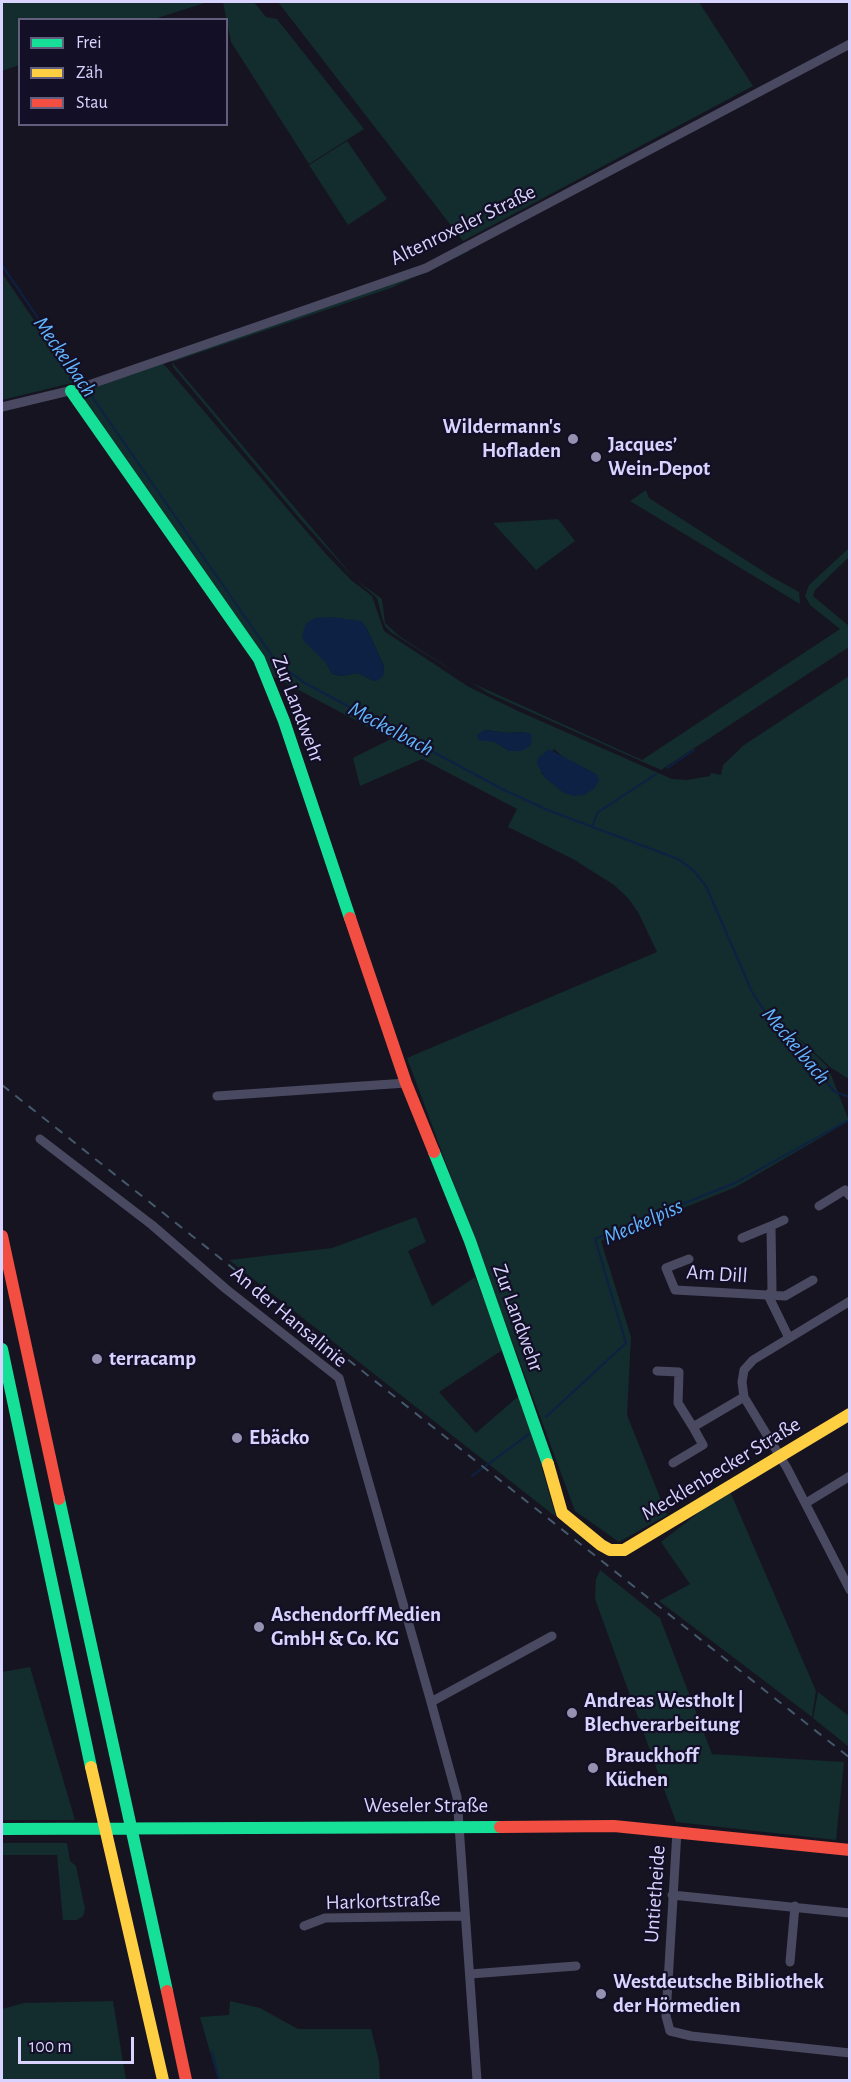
<!DOCTYPE html>
<html>
<head>
<meta charset="utf-8">
<style>
	body { margin:0 }
	#map { position:relative; width:851px; height:2082px; overflow:hidden; background:#161421; font-family:"Alegreya Sans",sans-serif }
	canvas { display:block }
	.frame { position:absolute; inset:0; border:3px solid #d9d4ff; pointer-events:none }
	.legend { position:absolute; left:18px; top:18px; width:210px; height:108px; box-sizing:border-box; background:#130f26; border:2px solid #625e7d; margin:0; padding:8px 10px; list-style:none; font-size:18px; color:#d9d4ff }
	.legend li { display:flex; align-items:center; gap:12px; height:30px }
	.legend b { width:30px; border:2px solid #625e7d }
	.scale { position:absolute; left:18px; top:2037px; width:116px; height:27px; box-sizing:border-box; border:3px solid #d9d4ff; border-top:0; padding-left:8px; font-size:18px; line-height:21px; white-space:nowrap; color:#d9d4ff; -webkit-text-stroke:4px #130f26; paint-order:stroke }
</style>
</head>
<body>
<div id="map">
<canvas width="851" height="2082"></canvas>
<div class="frame"></div>
<ul class="legend">
<li><b style="height:8px;background:#16e098"></b>Frei</li>
<li><b style="height:8px;background:#ffcf43"></b>Zäh</li>
<li><b style="height:8px;background:#f24e42"></b>Stau</li>
</ul>
<div class="scale">100 m</div>
</div>
<script>
const g = document.querySelector('canvas').getContext('2d');
g.lineJoin = 'round';
function fill(path, color) { g.fillStyle = color; g.fill(path, 'evenodd'); }
const toPath = rows => new Path2D(rows.map(r => 'M' + r).join(''));
function trace(path, color, width, dash) { g.strokeStyle = color; g.lineWidth = width; g.lineCap = dash ? 'butt' : 'round'; g.setLineDash(dash || []); g.stroke(path); }
function drawText(font, color, halo, rows, align = 'center') {
  g.font = font + ' "Alegreya Sans",sans-serif'; g.lineWidth = 4.5; g.setLineDash([]); g.textBaseline = 'middle'; g.strokeStyle = halo; g.fillStyle = color; for (const [text, x, y, turn = 0] of rows) {
    g.save(); g.translate(x, y); g.rotate((+turn || 0) * Math.PI / 180); g.textAlign = isNaN(turn) ? turn : align; if (halo) g.strokeText(text, 0, 0); g.fillText(text, 0, 0); g.restore();
  }
}
fill(toPath([
	[2,2,208,2,154,19,20,20,19,65,2,71],
	[223,2,254,2,266,17,277,19,364,129,309,164,231,42],
	[278,2,699,2,753,86,463,241],
	[347,141,387,199,348,225,309,165],
	[466,250,470,251,391,288,172,362,355,579,382,599,385,623,399,636,472,683,642,760,840,629,810,605,805,596,809,585,849,548,849,557,815,590,813,596,849,626,849,647,661,770,488,693,392,633,385,626,383,621,377,598,354,578,300,519,173,367,172,362,172,359],
	[2,273,76,382,2,400],
	[162,362,325,553,351,580,372,596,384,631,469,687,518,711,672,779,687,780,710,776,711,773,721,775,723,765,744,745,849,676,849,1079,830,1067,787,1027,828,1067,849,1121,736,1187,601,1241,631,1337,627,1415,667,1515,619,1542,575,1511,407,1058,657,952,638,912,628,898,614,885,573,859,508,827,517,809,422,759,360,786,353,758,391,739,274,677,79,393],
	[366,627,384,666,383,676,374,681,358,673,341,676,332,674,327,664],
	[485,730,507,733,524,732,509,751,495,742],
	[554,749,564,758,596,774,564,793,541,773],
	[646,490,649,498,772,577,799,592,800,604,630,501],
	[558,519,575,541,536,570,493,523],
	[416,1217,426,1242,408,1251,432,1306,475,1277,504,1349,439,1392,476,1433,521,1394,556,1517,229,1260,332,1248],
	[729,1489,816,1691,812,1717,659,1601,690,1584,661,1542],
	[600,1570,660,1618,712,1754,844,1762,836,1840,676,1822,595,1599,596,1579],
	[30,1667,75,1820,2,1820,2,1672],
	[818,1692,849,1716,849,1747,813,1718],
	[2,1843,67,1843,70,1861,76,1866,85,1909,83,1916,77,1920,63,1920,57,1855,2,1855],
	[113,2001,126,2080,2,2080,2,2009,24,2003],
	[230,2001,260,2008,298,2029,371,2029,379,2061,380,2080,218,2080,200,2017,229,2015]
]), '#132c2d');
fill(toPath([
	[331,617,361,621,366,627,384,666,383,676,379,680,374,681,358,673,341,676,332,674,327,664,304,641,302,635,306,624,315,618],
	[485,730,507,733,524,732,531,734,532,742,529,747,521,751,509,751,495,742,478,740,477,735],
	[549,749,596,774,599,779,595,788,584,795,574,796,564,793,545,778,537,764,538,758]
]), '#0d2144');
trace(toPath([
	[2,265,82,383],
	[86,388,277,663,305,683,504,790,550,811,678,859,693,870,706,886,752,992,769,1018,835,1092,850,1097],
	[667,768,694,750],
	[593,825,597,813,656,774],
	[546,1417,626,1343,595,1239,735,1183,847,1121],
	[472,1476,529,1434],
	[212,2052,219,2080]
]), '#0d2144', 2);
trace(toPath([
	[2,407,77,389,426,268,850,44],
	[217,1096,406,1083],
	[40,1139,152,1225,226,1289,339,1378,431,1702],
	[819,1206,845,1190,850,1196],
	[771,1226,784,1220],
	[742,1238,771,1226,772,1291,768,1295,789,1338],
	[689,1259,666,1268,675,1290,785,1296,813,1280],
	[850,1301,753,1360,744,1370,742,1382,744,1397,787,1468,850,1590],
	[657,1371,679,1372,678,1403,693,1427],
	[673,1463,703,1445,693,1427,744,1397],
	[806,1503,850,1476],
	[677,1831,666,2016,670,2031,691,2036,850,2053],
	[672,1895,850,1913],
	[304,1926,325,1918,465,1916],
	[790,1962,795,1906],
	[470,1974,576,1966],
	[477,2080,457,1797,431,1702,552,1636]
]), '#4a4962', 9);
trace(toPath([
	[71,391,259,659,284,721,350,918],
	[434,1152,470,1241,548,1464],
	[2,1349,91,1767],
	[59,1499,167,1991],
	[2,1829,500,1827]
]), '#16e098', 12);
trace(toPath([
	[548,1464,562,1513,601,1545,610,1550,624,1550,850,1414],
	[91,1767,163,2080]
]), '#ffcf43', 12);
trace(toPath([
	[350,918,406,1083,434,1152],
	[2,1236,59,1499],
	[500,1827,614,1826,850,1850],
	[167,1991,186,2080]
]), '#f24e42', 12);
trace(toPath([
	[2,1085,850,1758]
]), '#43596b', 2, [9, 8]);
for (const [x, y, r, color] of [
	[573,439,6,"#9591b1"],
	[596,457,6,"#9591b1"],
	[97,1359,6,"#9591b1"],
	[237,1438,6,"#9591b1"],
	[259,1627,6,"#9591b1"],
	[572,1713,6,"#9591b1"],
	[593,1768,6,"#9591b1"],
	[601,1994,6,"#9591b1"]
]) { const dot = new Path2D(); dot.arc(x, y, r, 0, 2 * Math.PI); g.fillStyle = color; g.fill(dot); trace(dot, '#130f26', 2); }
drawText('21px', '#d9d4ff', '#130f26', [
	["Altenroxeler Straße",463,225,-26],
	["Zur Landwehr",298,709,69],
	["Am Dill",717,1274,4],
	["An der Hansalinie",289,1317,40],
	["Zur Landwehr",518,1318,70],
	["Mecklenbecker Straße",721,1469,-31],
	["Weseler Straße",426,1806],
	["Untietheide",655,1894,-86],
	["Harkortstraße",383,1901,-2]
]);
drawText('bold 21px', '#d9d4ff', '#130f26', [
	["Wildermann's",561,427,"right"],
	["Hofladen",561,451,"right"],
	["Jacques’",608,445],
	["Wein-Depot",608,469],
	["terracamp",109,1359],
	["Ebäcko",249,1438],
	["Aschendorff Medien",271,1615],
	["GmbH & Co. KG",271,1639],
	["Andreas Westholt |",584,1701],
	["Blechverarbeitung",584,1725],
	["Brauckhoff",605,1756],
	["Küchen",605,1780],
	["Westdeutsche Bibliothek",613,1982],
	["der Hörmedien",613,2006]
], 'left');
drawText('italic 22px', '#62b6ff', '#130f26', [
	["Meckelbach",65,357,55],
	["Meckelbach",391,729,28],
	["Meckelbach",796,1046,50],
	["Meckelpiss",643,1222,-24]
]);
</script>
</body>
</html>
